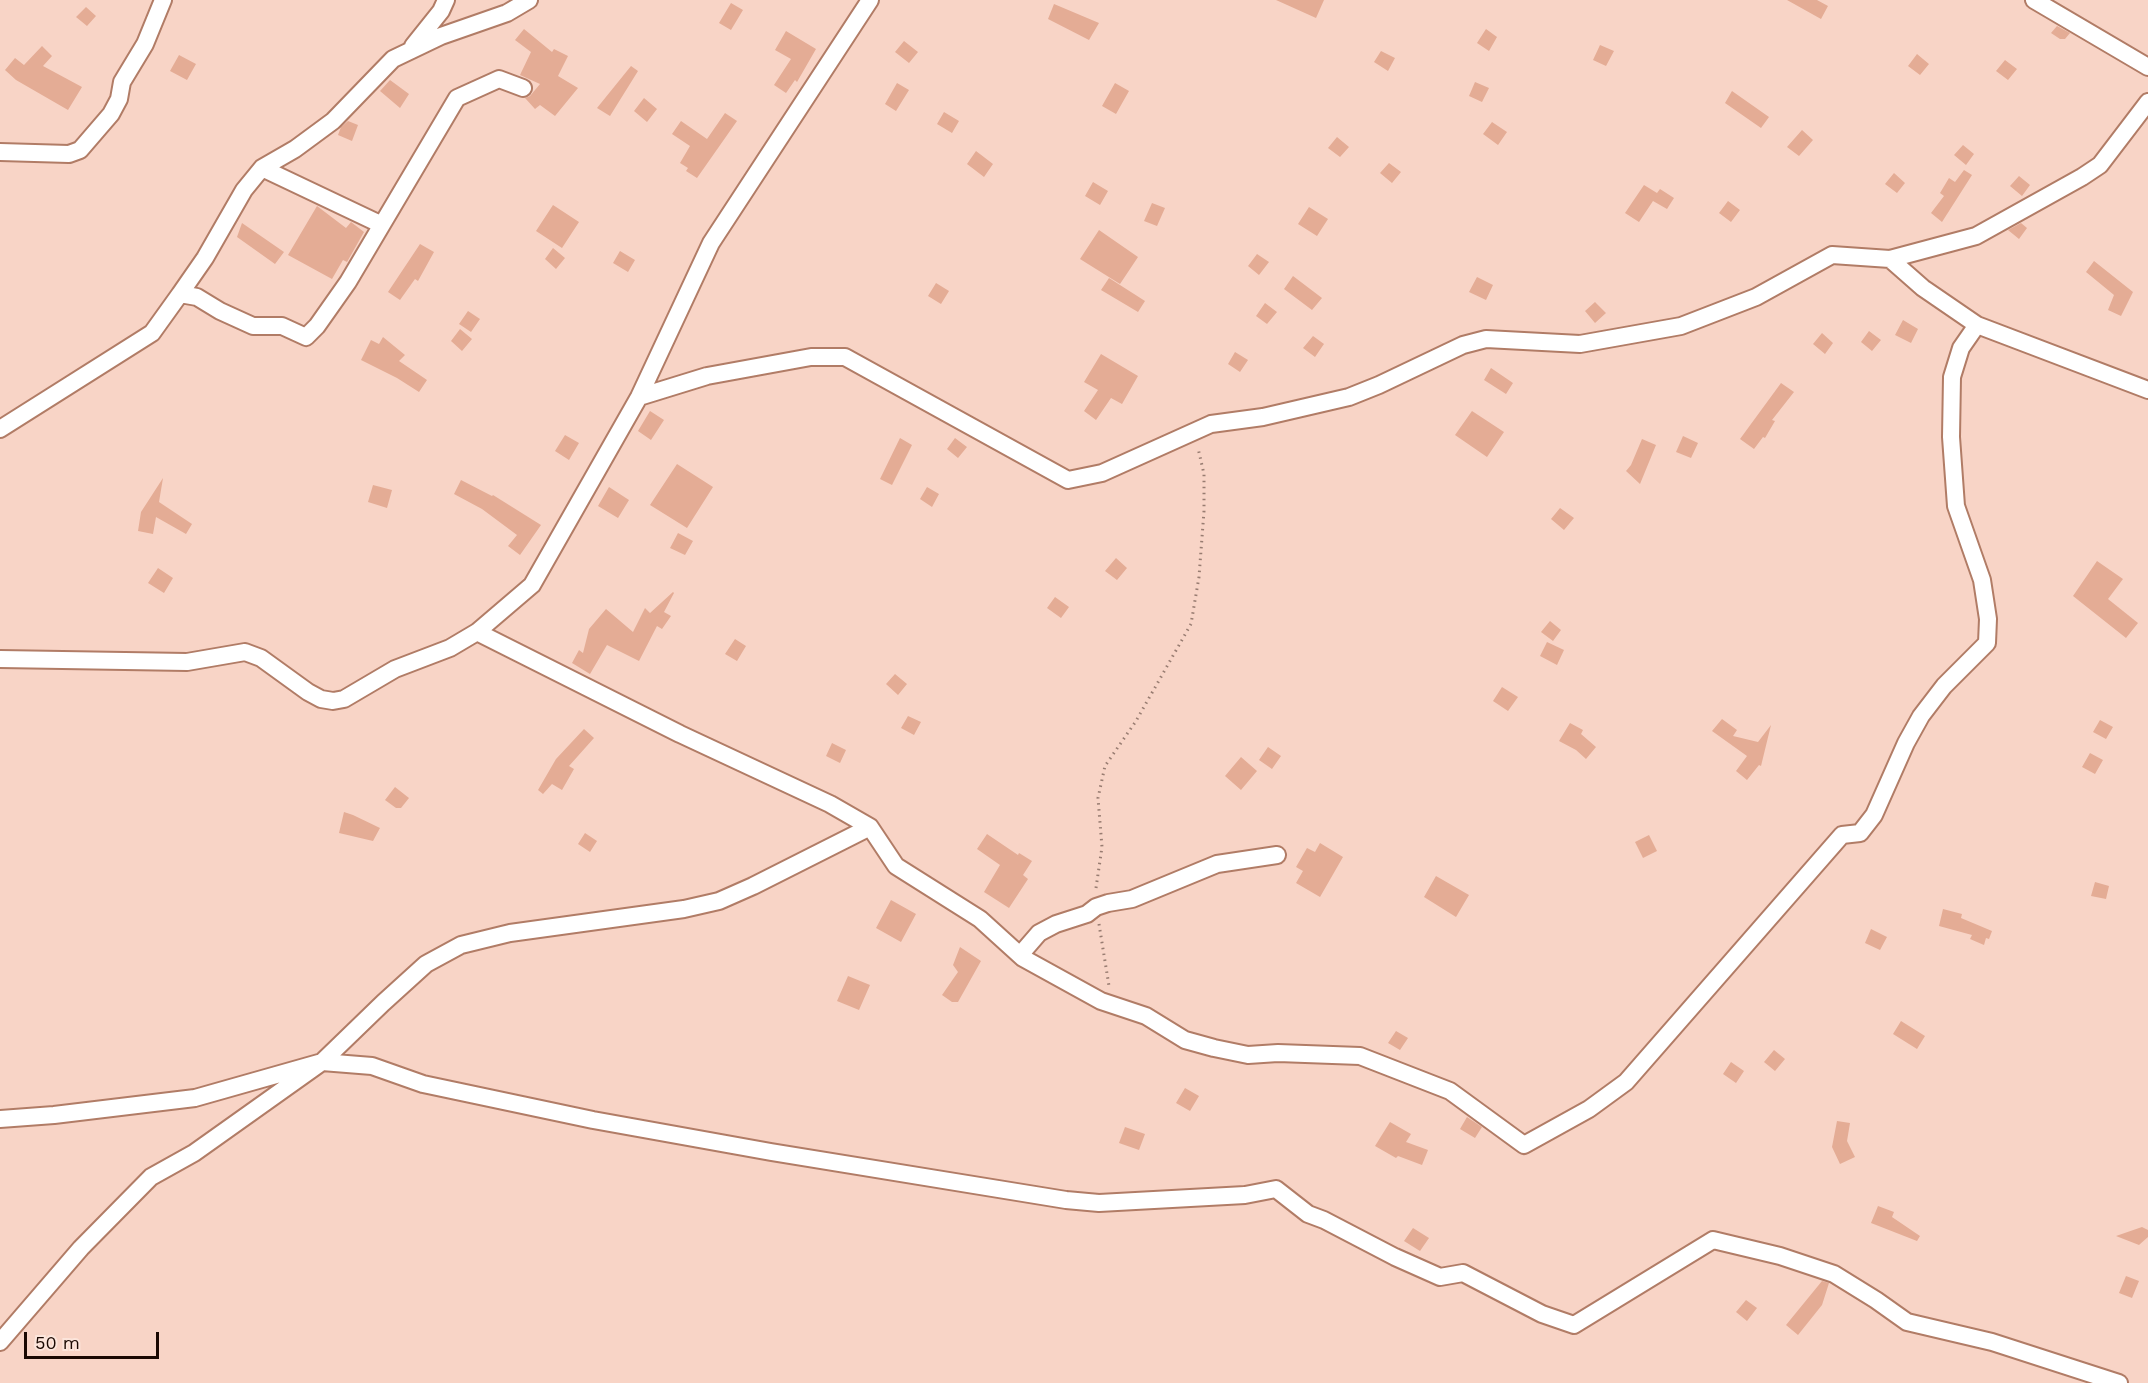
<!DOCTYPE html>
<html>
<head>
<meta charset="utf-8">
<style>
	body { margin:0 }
	#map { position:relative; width:2148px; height:1383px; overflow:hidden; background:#f8d4c6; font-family:"Work Sans",sans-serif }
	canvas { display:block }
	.scale { position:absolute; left:24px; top:1332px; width:135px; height:27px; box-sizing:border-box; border:3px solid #1a0802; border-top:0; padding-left:8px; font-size:18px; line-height:21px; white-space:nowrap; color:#1a0802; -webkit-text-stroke:4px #fce5db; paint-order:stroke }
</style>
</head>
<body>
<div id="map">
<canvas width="2148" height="1383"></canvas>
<div class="scale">50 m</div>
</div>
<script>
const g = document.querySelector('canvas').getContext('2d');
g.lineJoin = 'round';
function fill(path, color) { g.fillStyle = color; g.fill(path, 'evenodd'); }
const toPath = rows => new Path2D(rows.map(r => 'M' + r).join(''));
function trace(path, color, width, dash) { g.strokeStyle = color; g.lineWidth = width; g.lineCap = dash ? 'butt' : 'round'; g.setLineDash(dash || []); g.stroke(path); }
fill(toPath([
	[1276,0,1324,0,1316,18],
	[1787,0,1817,0,1828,6,1821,19],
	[731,3,743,10,731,30,719,23],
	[1054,4,1099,23,1089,40,1048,19],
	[86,7,96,16,87,26,76,17],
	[2057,26,2070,33,2065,39,2060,39,2051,33],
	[524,29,552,52,554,49,568,56,558,76,578,88,555,116,540,105,535,109,525,98,530,96,540,84,520,75,531,52,515,40],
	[1486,29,1497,37,1489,51,1477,43],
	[786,31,816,49,797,82,795,80,786,93,774,85,791,59,775,50],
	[904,41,918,52,909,63,895,52],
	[1600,45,1614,51,1606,66,1593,60],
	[42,46,52,56,43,66,82,87,68,110,16,80,5,70,15,58,24,65],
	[1381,51,1395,58,1388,71,1374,62],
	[1917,54,1929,64,1920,75,1908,66],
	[179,55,196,64,187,80,170,71],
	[2005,60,2017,69,2008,80,1996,71],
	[631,66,638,71,610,116,597,108],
	[390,80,409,94,400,108,380,91],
	[1475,82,1489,88,1482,102,1469,96],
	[897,83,909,90,896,111,885,104],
	[1115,83,1129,91,1116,114,1102,106],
	[1732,91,1769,117,1761,128,1725,103],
	[644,98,657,109,647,122,634,111],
	[944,112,959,121,952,133,937,124],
	[725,113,737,121,697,178,686,171,688,168,680,163,690,146,672,134,681,121,707,139],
	[348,121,358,125,352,141,338,135,341,127],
	[1492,122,1507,132,1498,145,1483,134],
	[1802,130,1813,140,1799,156,1787,147],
	[1337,137,1349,147,1340,157,1328,148],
	[1963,145,1974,154,1966,165,1954,155],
	[976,151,993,164,984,177,967,164],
	[1389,163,1401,172,1392,183,1380,173],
	[1964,170,1972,175,1942,222,1931,213,1944,196,1940,193,1949,178,1955,182],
	[1894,173,1905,183,1897,193,1885,184],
	[2019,176,2030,185,2022,196,2010,186],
	[1093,182,1108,191,1100,205,1085,196],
	[1644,185,1657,193,1660,189,1674,198,1667,209,1653,201,1639,222,1625,213],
	[1728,201,1740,210,1731,222,1719,213],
	[1152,203,1165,208,1157,226,1144,221],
	[553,205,579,222,562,248,536,231],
	[317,206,346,228,351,222,364,232,347,262,343,260,332,279,288,255],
	[1309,207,1328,219,1317,236,1298,224],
	[242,223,284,252,275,264,237,237],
	[2021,223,2027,228,2019,239,2008,230],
	[1099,230,1138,257,1120,284,1080,259],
	[420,244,434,252,418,281,415,279,400,300,388,292],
	[553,248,565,258,556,269,545,259],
	[620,251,635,260,628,272,613,263],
	[1257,254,1269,262,1259,275,1248,266],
	[2094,261,2133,292,2121,316,2108,310,2114,295,2086,272],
	[1293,276,1322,298,1312,310,1284,289],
	[1477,277,1493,285,1486,300,1469,292],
	[1109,278,1145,301,1138,312,1101,290],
	[936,283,949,291,941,304,928,296],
	[1595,302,1606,313,1595,323,1585,311],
	[1265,303,1277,312,1267,324,1256,316],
	[468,311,480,319,471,332,459,324],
	[1903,320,1918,329,1911,343,1895,335],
	[460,329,472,339,462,351,451,341],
	[1869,331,1881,340,1872,351,1861,342],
	[1822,333,1833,343,1825,354,1813,344],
	[1313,336,1324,344,1315,357,1303,348],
	[383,337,405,355,399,361,427,380,419,392,397,378,361,360,371,340,379,344],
	[1235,352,1248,360,1240,372,1228,364],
	[1101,354,1138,376,1122,404,1111,398,1096,420,1084,411,1098,390,1084,382],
	[1491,368,1513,383,1506,394,1484,380],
	[1781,383,1794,392,1772,420,1775,421,1765,438,1763,437,1754,449,1740,439],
	[650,411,664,420,651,440,638,431],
	[1472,411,1504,432,1487,457,1455,435],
	[565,435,579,443,569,460,555,451],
	[1683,436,1698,443,1691,458,1676,452],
	[900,438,912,445,892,485,880,479],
	[955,438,967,447,958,458,947,449],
	[1642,439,1656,445,1640,484,1626,471,1631,465],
	[677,464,713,487,687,528,650,505],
	[163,478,159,502,192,524,186,534,156,517,153,534,138,531,141,512],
	[461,480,492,496,493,495,541,525,520,555,508,546,517,535,482,509,454,494],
	[373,485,392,490,387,508,368,502],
	[609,487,629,500,618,518,598,506],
	[927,487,939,494,932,507,920,499],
	[1560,508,1574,518,1564,530,1551,519],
	[678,533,693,541,685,555,670,548],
	[1116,558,1127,568,1117,580,1105,571],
	[2097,561,2123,579,2108,599,2138,623,2126,638,2073,596],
	[158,568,173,578,164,593,148,583],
	[673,592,674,593,664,612,671,616,662,629,657,626,639,661,607,645,590,674,572,663,579,650,583,653,589,629,606,609,633,632,645,608,650,613],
	[1055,597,1069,607,1061,618,1047,608],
	[1550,621,1561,630,1553,641,1541,632],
	[735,639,746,646,737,661,725,654],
	[1547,642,1564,650,1557,665,1540,656],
	[895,674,907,684,898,695,886,684],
	[1502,687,1518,697,1508,711,1493,701],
	[908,716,921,722,914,735,901,728],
	[1722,719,1737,730,1733,736,1758,742,1771,725,1761,766,1759,765,1747,780,1736,771,1747,756,1712,731],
	[2100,720,2113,727,2106,739,2093,732],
	[1570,723,1583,730,1581,734,1596,747,1586,759,1576,750,1559,741],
	[584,729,594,738,569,766,574,769,562,790,552,784,543,794,538,790,556,759],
	[832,743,846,750,840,763,826,756],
	[1268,747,1281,756,1272,769,1259,760],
	[2090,753,2103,760,2095,774,2082,767],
	[1241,757,1257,771,1241,790,1225,776],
	[395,787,409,798,401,808,396,808,385,800],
	[344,812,353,815,380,828,373,841,339,833],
	[585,833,597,841,590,852,578,844],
	[987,834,1018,855,1019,853,1032,861,1023,875,1028,879,1009,908,984,892,1000,865,977,849],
	[1649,835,1657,851,1643,858,1635,842],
	[1320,843,1343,857,1320,897,1296,883,1303,871,1296,867,1307,848,1315,852],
	[1436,876,1469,895,1456,917,1424,897],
	[2095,882,2109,886,2106,899,2091,896],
	[891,900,916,914,901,942,876,928],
	[1943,909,1962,914,1961,918,1992,931,1989,939,1986,938,1984,945,1970,939,1972,935,1939,926],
	[1871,929,1887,937,1880,950,1865,943],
	[960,947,981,961,958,1002,952,1002,942,995,958,972,953,965],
	[848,976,870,985,859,1010,837,1001],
	[1901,1021,1925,1036,1917,1049,1893,1034],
	[1396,1031,1408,1038,1400,1050,1388,1043],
	[1774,1050,1785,1059,1775,1071,1764,1062],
	[1731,1062,1744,1071,1736,1083,1723,1074],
	[1185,1088,1199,1096,1190,1111,1176,1103],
	[1467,1117,1482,1127,1475,1138,1460,1129],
	[1837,1121,1850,1123,1847,1141,1855,1157,1840,1164,1832,1147],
	[1390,1122,1411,1134,1406,1142,1428,1150,1422,1165,1398,1156,1396,1158,1375,1146],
	[1125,1127,1145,1134,1139,1150,1119,1143],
	[1878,1206,1894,1212,1892,1217,1920,1236,1917,1241,1871,1223],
	[2142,1227,2148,1230,2148,1237,2139,1245,2116,1236],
	[1413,1228,1429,1238,1420,1251,1404,1241],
	[2126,1276,2139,1281,2132,1298,2119,1293],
	[1822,1281,1829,1283,1822,1305,1798,1335,1786,1325],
	[1746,1300,1757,1308,1747,1321,1736,1312]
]), '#e4ac95');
const minor = toPath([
	[2034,0,2148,67],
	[413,46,441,11,446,0],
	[0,152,69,154,80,150,111,114,119,99,122,82,145,44,163,0],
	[262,168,380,224],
	[1890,259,1923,288,1977,325,2148,390],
	[180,294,205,258,244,190,262,168,295,149,333,121,393,59,441,36,507,13,529,0],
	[639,397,707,376,811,357,845,357,1068,480,1102,473,1211,424,1263,417,1349,397,1379,385,1463,345,1486,339,1580,344,1681,326,1756,297,1832,255,1890,259,1976,236,2082,177,2100,165,2148,102],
	[0,429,152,333,180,294,197,297,220,311,253,326,282,326,306,337,317,326,348,282,457,98,499,79,523,88],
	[477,632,680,734,830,804,870,827,896,866,980,919,1023,958,1101,1001,1146,1016,1185,1040,1214,1048,1248,1055,1278,1053,1360,1056,1450,1091,1524,1145,1589,1109,1626,1082,1842,835,1860,833,1874,815,1906,743,1921,716,1944,686,1987,643,1988,619,1982,580,1956,506,1951,437,1952,377,1961,348,1977,325],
	[0,659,187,662,245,652,261,658,308,692,321,699,333,701,344,699,395,669,450,648,477,632,532,585,639,397,711,243,870,0],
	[1020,955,1039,933,1056,924,1087,914,1096,907,1108,903,1132,899,1217,864,1277,855],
	[0,1119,54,1115,195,1098,322,1062,372,1066,423,1084,593,1120,771,1152,1066,1200,1099,1203,1245,1195,1276,1189,1308,1214,1324,1220,1395,1257,1440,1277,1463,1273,1542,1314,1574,1325,1713,1240,1780,1256,1834,1274,1876,1300,1907,1322,1992,1342,2119,1383],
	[0,1342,81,1248,151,1177,194,1153,322,1062,383,1003,426,964,461,945,510,933,684,909,719,901,753,886,870,827]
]);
trace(minor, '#b17c66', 20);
trace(toPath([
	[1096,888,1102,847,1098,798,1105,766,1136,721,1191,624,1199,577,1204,511,1204,474,1198,448],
	[1099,924,1109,986]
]), '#987c71', 3, [1.5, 4.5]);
trace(minor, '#fff', 16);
</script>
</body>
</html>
